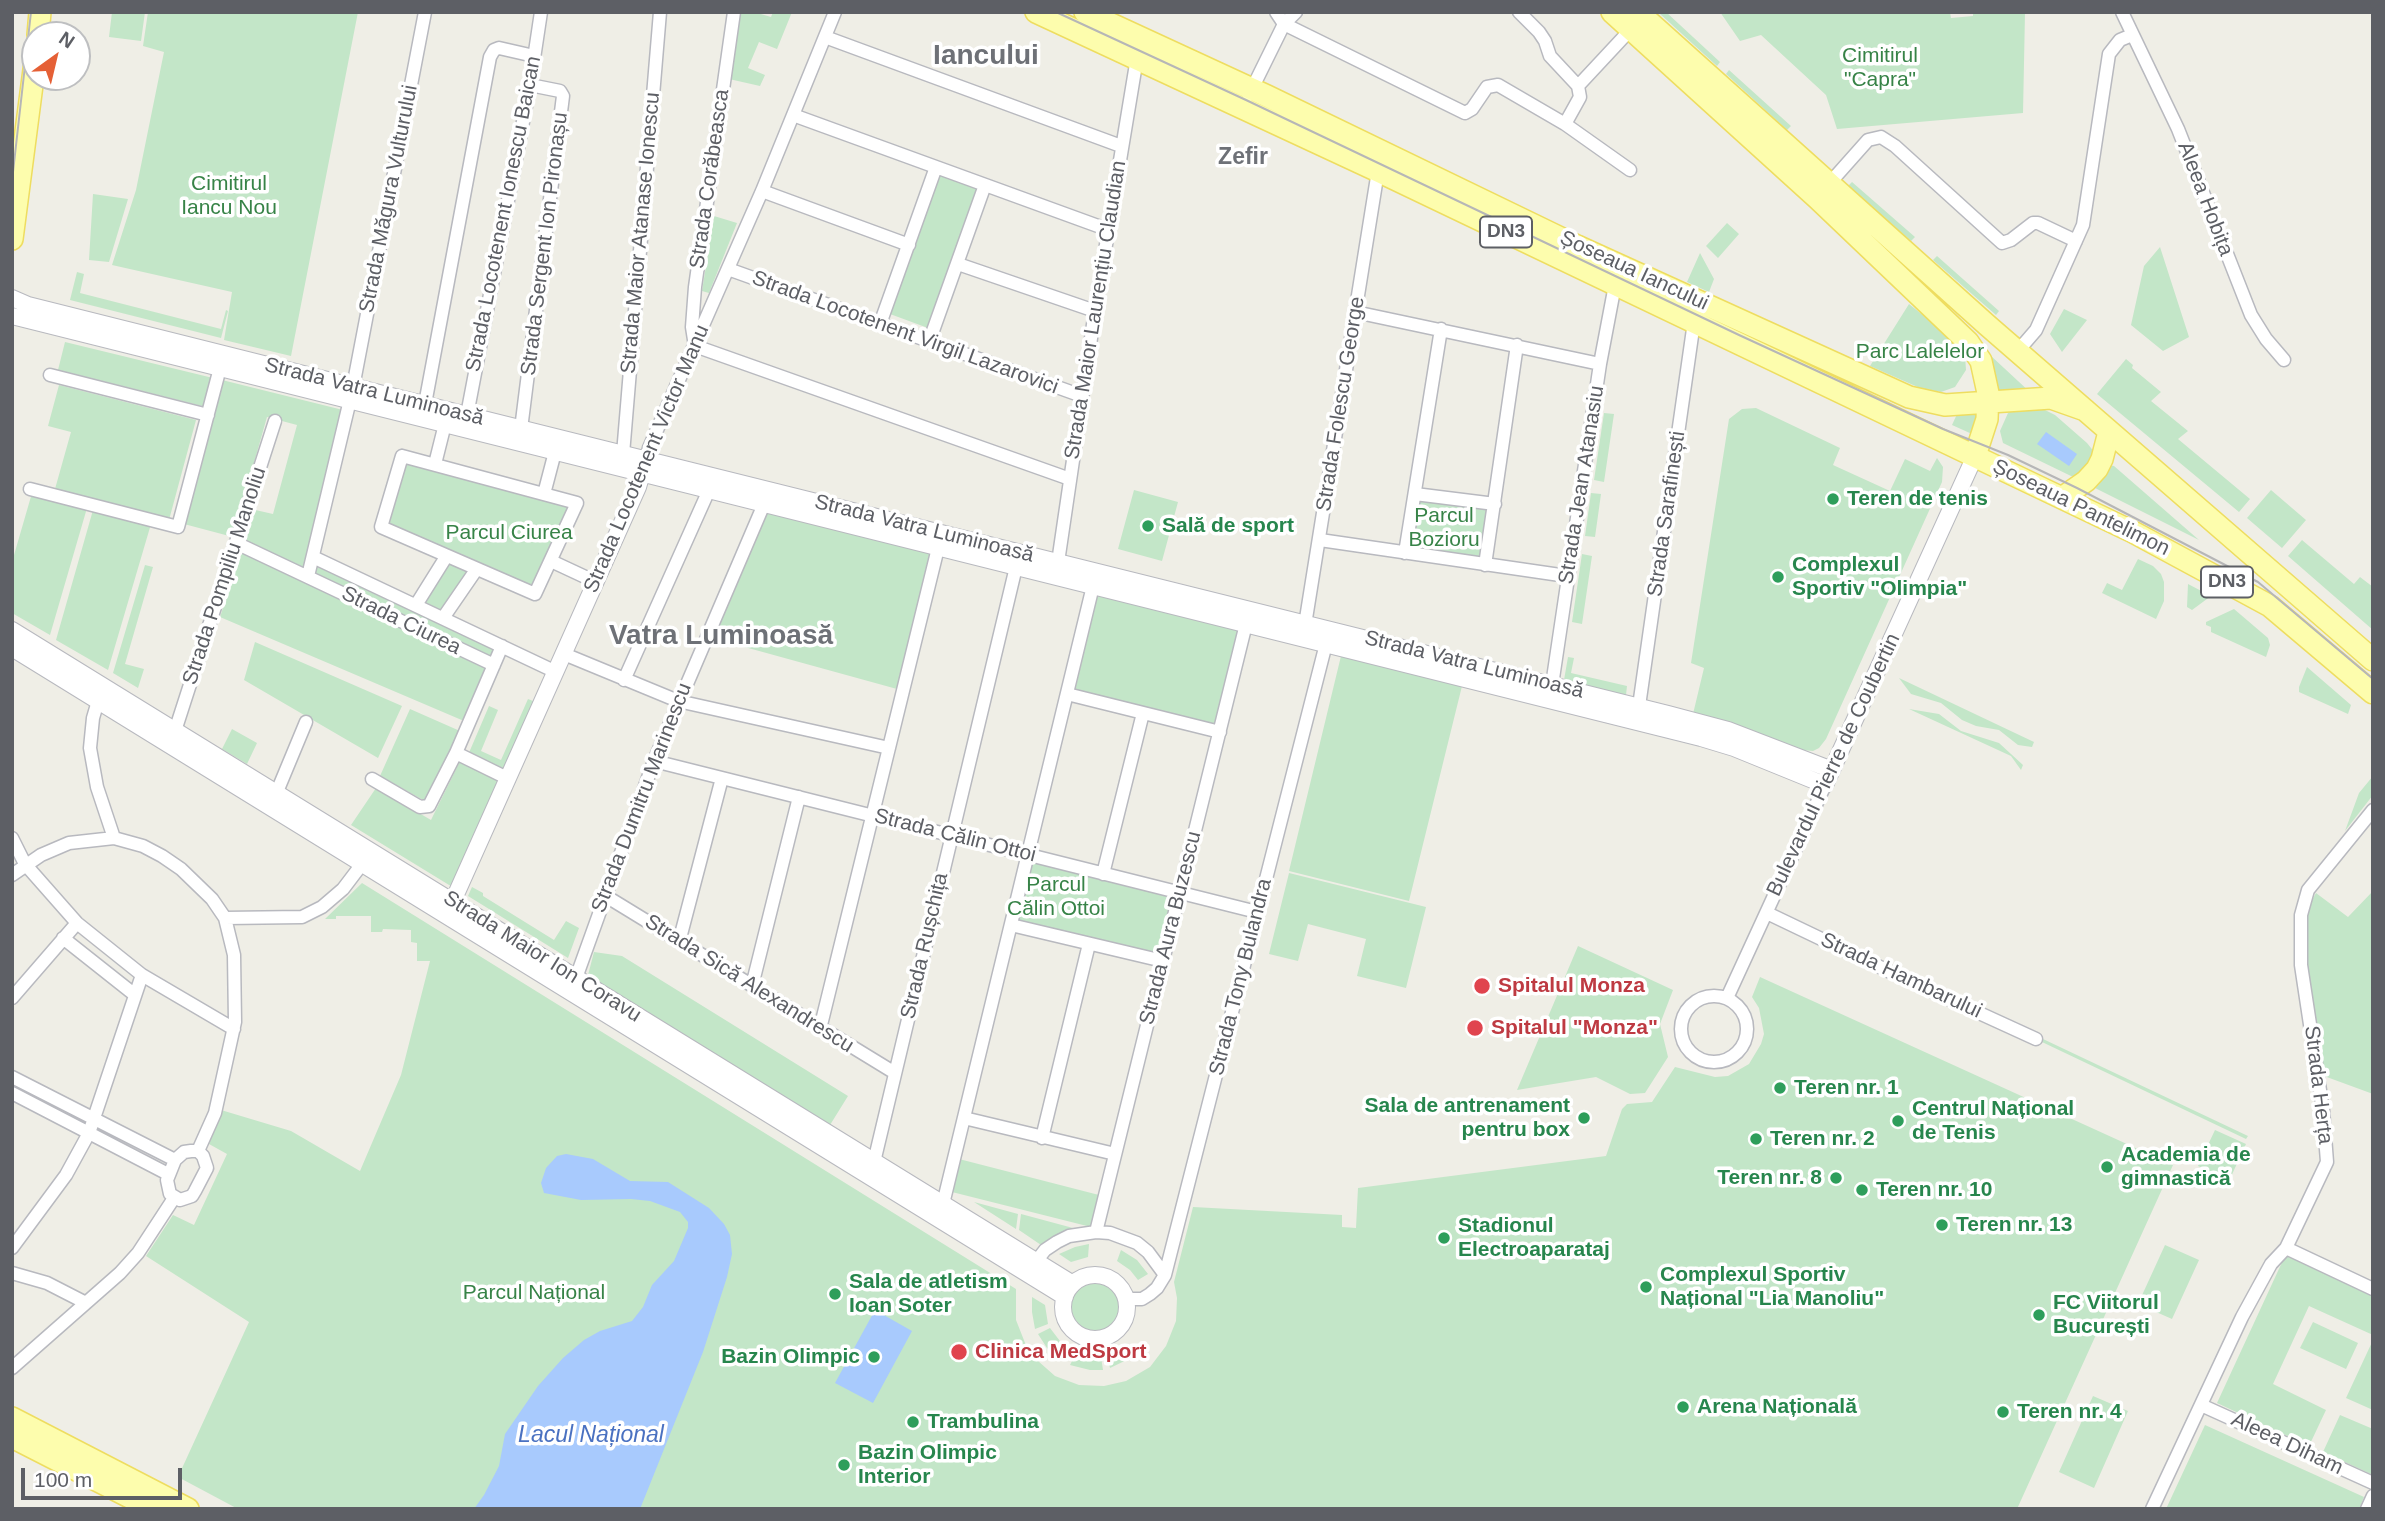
<!DOCTYPE html>
<html>
<head>
<meta charset="utf-8">
<style>
	body { margin:0 }
	#map { position:relative; width:2385px; height:1521px; overflow:hidden; background:#efeee6; font-family:Arial,sans-serif }
	canvas { display:block }
	.frame { position:absolute; inset:0; border:14px solid #5d5f65; pointer-events:none }
	.north { position:absolute; left:21px; top:21px; width:70px; height:70px; box-sizing:border-box; background:#fff; border:2px solid #bebfc1; border-radius:50%; rotate:34deg; font-size:19px; font-weight:700; line-height:28px; text-align:center; color:#5d5f65 }
	.north::after { content:''; display:block; margin:auto; width:24px; height:32px; background:#e56036; clip-path:polygon(50% 0,100% 100%,50% 72%,0 100%) }
	.scale { position:absolute; left:21px; top:1468px; width:161px; height:32px; box-sizing:border-box; border:4px solid #5d5f65; border-top:0; padding-left:9px; font-size:21px; line-height:24px; white-space:nowrap; color:#5d5f65; -webkit-text-stroke:5px #fff; paint-order:stroke }
</style>
</head>
<body>
<div id="map">
<canvas width="2385" height="1521"></canvas>
<div class="frame"></div>
<div class="north">N</div>
<div class="scale">100 m</div>
</div>
<script>
const g = document.querySelector('canvas').getContext('2d');
g.lineJoin = 'round';
function fill(path, color) { g.fillStyle = color; g.fill(path, 'evenodd'); }
const toPath = rows => new Path2D(rows.map(r => 'M' + r).join(''));
function trace(path, color, width, dash) { g.strokeStyle = color; g.lineWidth = width; g.lineCap = dash ? 'butt' : 'round'; g.setLineDash(dash || []); g.stroke(path); }
function drawText(font, color, halo, rows, align = 'center') {
  g.font = font + ' Arial,sans-serif'; g.lineWidth = 7; g.setLineDash([]); g.textBaseline = 'middle'; g.strokeStyle = halo; g.fillStyle = color; for (const [text, x, y, turn = 0] of rows) {
    g.save(); g.translate(x, y); g.rotate((+turn || 0) * Math.PI / 180); g.textAlign = isNaN(turn) ? turn : align; if (halo) g.strokeText(text, 0, 0); g.fillText(text, 0, 0); g.restore();
  }
}
fill(toPath([
	[112,12,145,12,141,41,109,37],
	[148,12,358,12,291,356,224,340,232,292,112,265,136,190,164,52,143,46],
	[738,12,754,12,771,17,773,12,792,12,777,49,759,42,748,68,765,75,760,86,729,79],
	[1658,12,1666,12,1720,62,1717,66],
	[1720,12,1950,12,1951,18,1973,16,1973,12,2025,13,2023,113,1837,129,1826,95,1761,35,1740,41],
	[1729,70,1791,126,1787,130,1726,74],
	[940,174,978,187,928,328,890,314],
	[1852,182,1915,237,1911,241,1848,186],
	[93,194,128,199,109,262,89,260],
	[714,216,737,223,709,293,702,291],
	[1727,223,1739,234,1718,258,1706,246],
	[2160,247,2189,337,2163,351,2131,325,2144,266],
	[1700,253,1714,279,1709,292,1687,282],
	[1937,256,1999,311,1996,315,1933,260],
	[77,272,84,274,80,293,221,329,226,310,228,311,221,338,70,300],
	[1909,304,1953,339,1965,356,1966,370,1955,387,1941,392,1920,388,1870,366],
	[2064,309,2087,320,2062,352,2050,334],
	[65,342,213,378,206,407,58,370],
	[1976,342,2032,394,1996,399],
	[2126,359,2133,365,2132,368,2161,392,2151,401,2188,431,2178,439,2250,499,2239,512,2097,394],
	[222,380,343,410,303,568,242,541,251,509,273,514,297,425,267,417,233,537,184,524],
	[59,385,196,420,169,520,55,489,71,432,48,426],
	[2039,407,2055,415,2087,443,2095,453,2091,466,2076,476,2071,476,2003,443,2000,431,2008,413,2012,410],
	[1756,408,1840,448,1833,465,1890,491,1905,459,1930,471,1937,458,1943,467,1942,482,1826,739,1819,748,1813,751,1802,750,1693,714,1704,668,1691,663,1729,419,1742,409],
	[1958,412,1975,412,1978,414,1972,434,1952,425],
	[1604,413,1614,414,1604,482,1594,480],
	[404,460,572,505,534,591,475,567,443,616,418,604,449,556,383,526],
	[2109,465,2114,466,2199,540,2095,488,2104,477],
	[1134,490,1178,502,1162,561,1118,549],
	[2271,490,2306,520,2282,548,2247,518],
	[32,493,87,508,50,635,12,613,12,562],
	[1591,493,1601,494,1595,537,1585,536],
	[1418,497,1491,507,1483,561,1410,550],
	[93,510,151,524,108,670,56,640],
	[768,512,930,551,897,689,712,638],
	[2302,540,2354,584,2360,577,2373,587,2373,630,2288,556],
	[242,551,486,667,464,721,220,617],
	[1582,554,1592,556,1582,624,1572,622],
	[2138,559,2153,566,2161,574,2164,582,2164,601,2156,619,2102,593,2107,583,2122,590],
	[315,561,498,648,492,661,312,574],
	[145,565,153,567,125,664,144,669,138,688,113,673],
	[2188,584,2211,596,2192,610,2187,607],
	[1098,594,1239,628,1216,725,1075,690],
	[2234,609,2268,638,2270,645,2266,657,2211,632,2211,627,2206,625,2206,622],
	[255,642,402,706,378,758,244,680],
	[1341,656,1462,686,1409,901,1289,871],
	[1568,657,1574,658,1571,673,1627,686,1626,695,1564,680],
	[2307,667,2351,705,2348,714,2299,692,2299,687],
	[1899,678,2034,742,2032,747,2018,745,1999,730,1976,726,1962,720,1941,703,1911,694],
	[528,699,538,703,506,773,468,755,489,706,498,710,481,751,501,760],
	[410,709,460,731,425,801,380,776],
	[1909,709,1939,714,1961,731,1999,743,2023,765,2021,770,2011,756],
	[232,729,257,743,247,764,222,749],
	[460,761,502,780,454,888,351,825,376,788,431,820],
	[2373,776,2373,795,2345,831,2359,793],
	[1034,858,1177,898,1162,950,1155,954,1018,921,1014,916],
	[1289,873,1426,907,1406,988,1357,976,1366,939,1308,924,1298,961,1269,954],
	[362,883,1016,1289,1016,1320,1029,1353,1055,1376,1079,1385,1104,1386,1126,1381,1150,1367,1166,1346,1176,1321,1177,1298,1174,1282,1193,1207,1342,1215,1342,1227,1356,1228,1358,1188,1606,1156,1622,1109,1627,1104,1652,1102,1675,1067,1715,1077,1728,1076,1749,1064,1761,1044,1764,1034,1759,1008,1752,997,1760,977,2173,1165,2017,1509,238,1509,178,1477,249,1322,146,1256,173,1215,194,1225,227,1154,209,1144,221,1110,291,1131,360,1171,401,1075,430,961,417,961,417,943,411,942,411,930,383,929,382,932,371,932,371,916,336,916,336,919,325,919],
	[472,887,483,893,483,896,554,940,566,921,579,928,568,958,468,896],
	[2373,891,2373,1094,2324,1076,2304,939,2307,909,2316,893,2348,917],
	[1578,946,1673,990,1660,1024,1668,1057,1645,1093,1630,1094,1596,1077,1517,1090],
	[594,952,622,956,848,1096,830,1125,588,975],
	[2043,1039,2248,1136,2246,1139,2042,1042],
	[2215,1130,2246,1144,2229,1181,2198,1166],
	[959,1159,1099,1195,1091,1227,952,1192],
	[974,1202,1018,1214,1016,1229],
	[1021,1214,1073,1228,1041,1245,1019,1230],
	[1089,1244,1088,1257,1071,1262,1059,1254,1075,1247],
	[2165,1245,2199,1260,2172,1319,2138,1304],
	[1121,1250,1137,1260,1148,1274,1138,1280,1130,1270,1117,1261],
	[2291,1255,2373,1294,2373,1335,2309,1306,2273,1384,2326,1410,2309,1446,2217,1403,2284,1258],
	'1070 1307a25 25 0 1 1 50 0a25 25 0 1 1-50 0Z',
	[1032,1297,1045,1305,1048,1324,1035,1329,1032,1312],
	[2313,1322,2358,1343,2346,1369,2300,1348],
	[1050,1328,1063,1345,1057,1357,1047,1348,1038,1334],
	[2373,1340,2373,1410,2346,1398],
	[1125,1347,1135,1356,1110,1368,1107,1356],
	[1076,1353,1101,1357,1103,1370,1090,1370,1070,1365],
	[2093,1396,2128,1411,2094,1488,2059,1472],
	[2340,1415,2373,1429,2373,1475,2323,1452],
	[2205,1425,2364,1497,2359,1509,2166,1509]
]), '#c3e6c8');
fill(toPath([
	[2046,432,2077,454,2069,466,2037,444],
	[566,1154,593,1159,630,1181,668,1182,709,1208,724,1224,730,1235,732,1254,727,1277,703,1352,640,1509,474,1509,484,1495,499,1466,505,1434,538,1386,563,1358,584,1340,600,1331,632,1321,643,1307,652,1285,674,1261,688,1228,688,1222,680,1212,650,1201,631,1199,581,1200,544,1193,541,1183,546,1168,557,1156],
	[875,1310,912,1331,873,1403,835,1383]
]), '#a8cafd');
const minor = toPath([
	[734,12,695,287,692,327,695,346,1070,479],
	[1276,12,1284,24,1465,113,1472,109,1487,87,1498,85,1565,124,1630,170],
	[1519,12,1539,32,1545,41,1550,56,1578,86],
	[2122,12,2178,129,2251,315,2266,339,2284,360],
	[825,37,1121,146],
	[1249,95,1284,24,1296,12],
	[793,115,1109,230],
	[1565,124,1580,97,1578,86,1633,27],
	[1828,185,1868,140,1881,137,1895,146,2002,243,2011,240,2033,223,2038,223,2076,241],
	[762,191,909,245],
	[958,264,1095,311],
	[728,269,1082,396],
	[1355,312,1600,364],
	[880,324,936,167],
	[929,342,985,185],
	[2017,352,2036,330,2083,225,2109,54,2120,40,2132,35],
	[50,375,208,415],
	[353,387,425,12],
	[425,404,490,57,494,50,499,48,534,56],
	[467,415,530,85,541,12],
	[521,429,563,96,560,91,530,85],
	[623,454,660,12],
	[402,456,577,503,535,594,381,527,402,456],
	[646,460,649,448,762,191,835,12],
	[435,464,445,424],
	[30,489,178,527,220,368],
	[544,494,555,452],
	[1415,494,1495,504],
	[1320,540,1567,576],
	[236,543,494,665],
	[1405,553,1441,329],
	[313,557,556,672],
	[551,561,596,582],
	[1058,562,1095,311,1137,58],
	[1485,565,1517,345],
	[308,576,350,400],
	[416,605,446,557],
	[443,618,476,570],
	[1304,631,1378,171],
	[564,654,678,701,889,748],
	[624,680,709,490],
	[1552,685,1600,364,1615,285],
	[1067,694,1220,732],
	[98,701,93,718,90,748,97,787,114,838],
	[1639,706,1694,322],
	[175,731,275,421],
	[456,753,509,779],
	[654,761,1257,912],
	[372,779,420,807,429,806,456,753,502,646],
	[274,799,306,722],
	[12,838,25,864,77,923,142,975,234,1029],
	[1103,874,1143,713],
	[12,875,41,855,69,843,114,838,143,846,162,856,181,869,212,899,225,918,234,955,235,1022,215,1113,198,1151],
	[604,895,895,1073],
	[1767,913,1907,980,2036,1039],
	[225,918,302,917,322,907,343,889,362,864],
	[1011,925,1163,961],
	[63,938,135,995],
	[679,942,722,778],
	[576,978,654,761,764,504],
	[752,986,799,797],
	'1681 1029a33 33 0 1 1 66 0a33 33 0 1 1-66 0Z',
	[12,998,77,923],
	[1727,998,1825,785],
	[820,1029,938,548],
	[12,1077,175,1160],
	[12,1093,168,1174],
	[964,1118,1115,1154],
	[1042,1138,1089,944],
	[191,1151,198,1151,203,1156,207,1168,195,1191,192,1196,180,1200,170,1194,167,1180,175,1160,184,1152,191,1151],
	[874,1162,1016,567],
	[943,1204,1093,586],
	[1096,1232,1246,624],
	[12,1248,66,1175,89,1133,142,975],
	[2286,1248,2373,1289],
	[1031,1268,1045,1250,1057,1242,1069,1236,1096,1232,1110,1233,1137,1243,1148,1252,1165,1275],
	[12,1273,47,1283,86,1303],
	[1126,1299,1142,1299,1150,1294,1157,1288,1165,1275,1328,636],
	[12,1368,120,1273,138,1253,174,1198],
	[2201,1405,2373,1483],
	[2152,1509,2242,1317,2271,1264,2286,1248,2327,1162,2323,1110,2301,965,2301,915,2308,890,2373,810],
	[2367,1509,2373,1496]
]);
const tertiary = toPath([
	[12,298,28,305,467,415,1668,714,1728,730,1832,770],
	[12,316,1701,738,1734,748,1825,785,1975,456],
	[12,630,1073,1284],
	[12,648,1065,1297],
	[449,910,638,487,645,463],
	'1063 1307a32 32 0 1 1 64 0a32 32 0 1 1-64 0Z'
]);
const primary = toPath([
	[1036,12,1378,171,2133,532,2270,606,2373,693],
	[1085,12,1267,96,1577,246,1909,397,1945,405,2051,398,2085,410],
	[1612,12,1817,198,1968,342,1981,361,1988,393,1987,419,1975,456],
	[1638,12,1987,325,2373,660],
	[38,35,40,12],
	[12,239,35,62],
	[2063,497,2086,481,2097,469,2102,459,2109,432],
	[12,1418,188,1509],
	[12,1437,153,1509]
]);
trace(minor, '#b8b9bf', 15);
trace(tertiary, '#b8b9bf', 18);
trace(primary, '#eedd60', 24);
trace(minor, '#fff', 12);
trace(tertiary, '#fff', 16);
trace(primary, '#fdfdad', 21);
trace(toPath([
	[1056,12,1246,100,1739,335,1943,429,2008,455,2077,488,2258,582,2373,679],
	[12,181,31,12]
]), '#b6b6b7', 2);
for (const [x, y, r, color] of [
	[1833,499,7,"#2e9e5b"],
	[1148,526,7,"#2e9e5b"],
	[1778,577,7,"#2e9e5b"],
	[1482,986,9,"#e0444e"],
	[1475,1028,9,"#e0444e"],
	[1780,1088,7,"#2e9e5b"],
	[1584,1118,7,"#2e9e5b"],
	[1898,1121,7,"#2e9e5b"],
	[1756,1139,7,"#2e9e5b"],
	[2107,1167,7,"#2e9e5b"],
	[1836,1178,7,"#2e9e5b"],
	[1862,1190,7,"#2e9e5b"],
	[1942,1225,7,"#2e9e5b"],
	[1444,1238,7,"#2e9e5b"],
	[1646,1287,7,"#2e9e5b"],
	[835,1294,7,"#2e9e5b"],
	[2039,1315,7,"#2e9e5b"],
	[959,1352,9,"#e0444e"],
	[874,1357,7,"#2e9e5b"],
	[1683,1407,7,"#2e9e5b"],
	[2003,1412,7,"#2e9e5b"],
	[913,1422,7,"#2e9e5b"],
	[844,1465,7,"#2e9e5b"]
]) { const dot = new Path2D(); dot.arc(x, y, r, 0, 2 * Math.PI); g.fillStyle = color; g.fill(dot); trace(dot, '#fff', 2.5); }
for (const [x, y, w] of [
	[1506,232,52],
	[2227,582,52]
]) { const box = new Path2D(); box.roundRect(x - w / 2, y - 15.5, w, 31, 5); g.fillStyle = '#fff'; g.fill(box); trace(box, '#5d5f65', 2); }
drawText('bold 19px', '#5d5f65', null, [
	["DN3",1506,232],
	["DN3",2227,582]
]);
drawText('21px', '#378347', '#fff', [
	["Cimitirul",1880,56],
	["\"Capra\"",1880,80],
	["Cimitirul",229,184],
	["Iancu Nou",229,208],
	["Parc Lalelelor",1920,352],
	["Parcul",1444,516],
	["Bozioru",1444,540],
	["Parcul Ciurea",509,533],
	["Parcul",1056,885],
	["Călin Ottoi",1056,909],
	["Parcul Național",534,1293]
]);
drawText('21px', '#5d5f65', '#fff', [
	["Strada Corăbeasca",710,179,-82],
	["Strada Măgura Vulturului",389,199,-79],
	["Aleea Hobița",2205,199,69],
	["Strada Locotenent Ionescu Baican",504,214,-79],
	["Strada Maior Atanase Ionescu",641,233,-85],
	["Strada Sergent Ion Pironașu",545,244,-83],
	["Șoseaua Iancului",1634,271,25],
	["Strada Maior Laurențiu Claudian",1096,310,-81],
	["Strada Locotenent Virgil Lazarovici",905,333,20],
	["Strada Vatra Luminoasă",374,392,14],
	["Strada Folescu George",1341,404,-81],
	["Strada Locotenent Victor Manu",647,459,-67],
	["Strada Jean Atanasiu",1582,485,-81],
	["Șoseaua Pantelimon",2081,508,26],
	["Strada Sarafinești",1667,514,-82],
	["Strada Vatra Luminoasă",924,529,14],
	["Strada Pompiliu Manoliu",225,576,-72],
	["Strada Ciurea",401,621,26],
	["Strada Vatra Luminoasă",1474,665,14],
	["Bulevardul Pierre de Coubertin",1834,765,-65],
	["Strada Dumitru Marinescu",642,798,-69],
	["Strada Călin Ottoi",955,836,14],
	["Strada Aura Buzescu",1171,928,-76],
	["Strada Rușchița",925,946,-77],
	["Strada Maior Ion Coravu",542,957,32],
	["Strada Hambarului",1901,976,25],
	["Strada Tony Bulandra",1241,977,-76],
	["Strada Sică Alexandrescu",749,984,32],
	["Strada Herța",2318,1085,83],
	["Aleea Diham",2287,1444,25]
]);
drawText('bold 21px', '#27864d', '#fff', [
	["Teren de tenis",1847,499],
	["Sală de sport",1162,526],
	["Complexul",1792,565],
	["Sportiv \"Olimpia\"",1792,589],
	["Teren nr. 1",1794,1088],
	["Sala de antrenament",1570,1106,"right"],
	["pentru box",1570,1130,"right"],
	["Centrul Național",1912,1109],
	["de Tenis",1912,1133],
	["Teren nr. 2",1770,1139],
	["Academia de",2121,1155],
	["gimnastică",2121,1179],
	["Teren nr. 8",1822,1178,"right"],
	["Teren nr. 10",1876,1190],
	["Teren nr. 13",1956,1225],
	["Stadionul",1458,1226],
	["Electroaparataj",1458,1250],
	["Complexul Sportiv",1660,1275],
	["Național \"Lia Manoliu\"",1660,1299],
	["Sala de atletism",849,1282],
	["Ioan Soter",849,1306],
	["FC Viitorul",2053,1303],
	["București",2053,1327],
	["Bazin Olimpic",860,1357,"right"],
	["Arena Națională",1697,1407],
	["Teren nr. 4",2017,1412],
	["Trambulina",927,1422],
	["Bazin Olimpic",858,1453],
	["Interior",858,1477]
], 'left');
drawText('bold 21px', '#be3a42', '#fff', [
	["Spitalul Monza",1498,986],
	["Spitalul \"Monza\"",1491,1028],
	["Clinica MedSport",975,1352]
], 'left');
drawText('bold 23px', '#6e7177', '#fff', [
	["Zefir",1243,158]
]);
drawText('italic 23px', '#4a71c1', '#fff', [
	["Lacul Național",591,1436]
]);
drawText('bold 28px', '#6e7177', '#fff', [
	["Iancului",986,56],
	["Vatra Luminoasă",721,636]
]);
</script>
</body>
</html>
